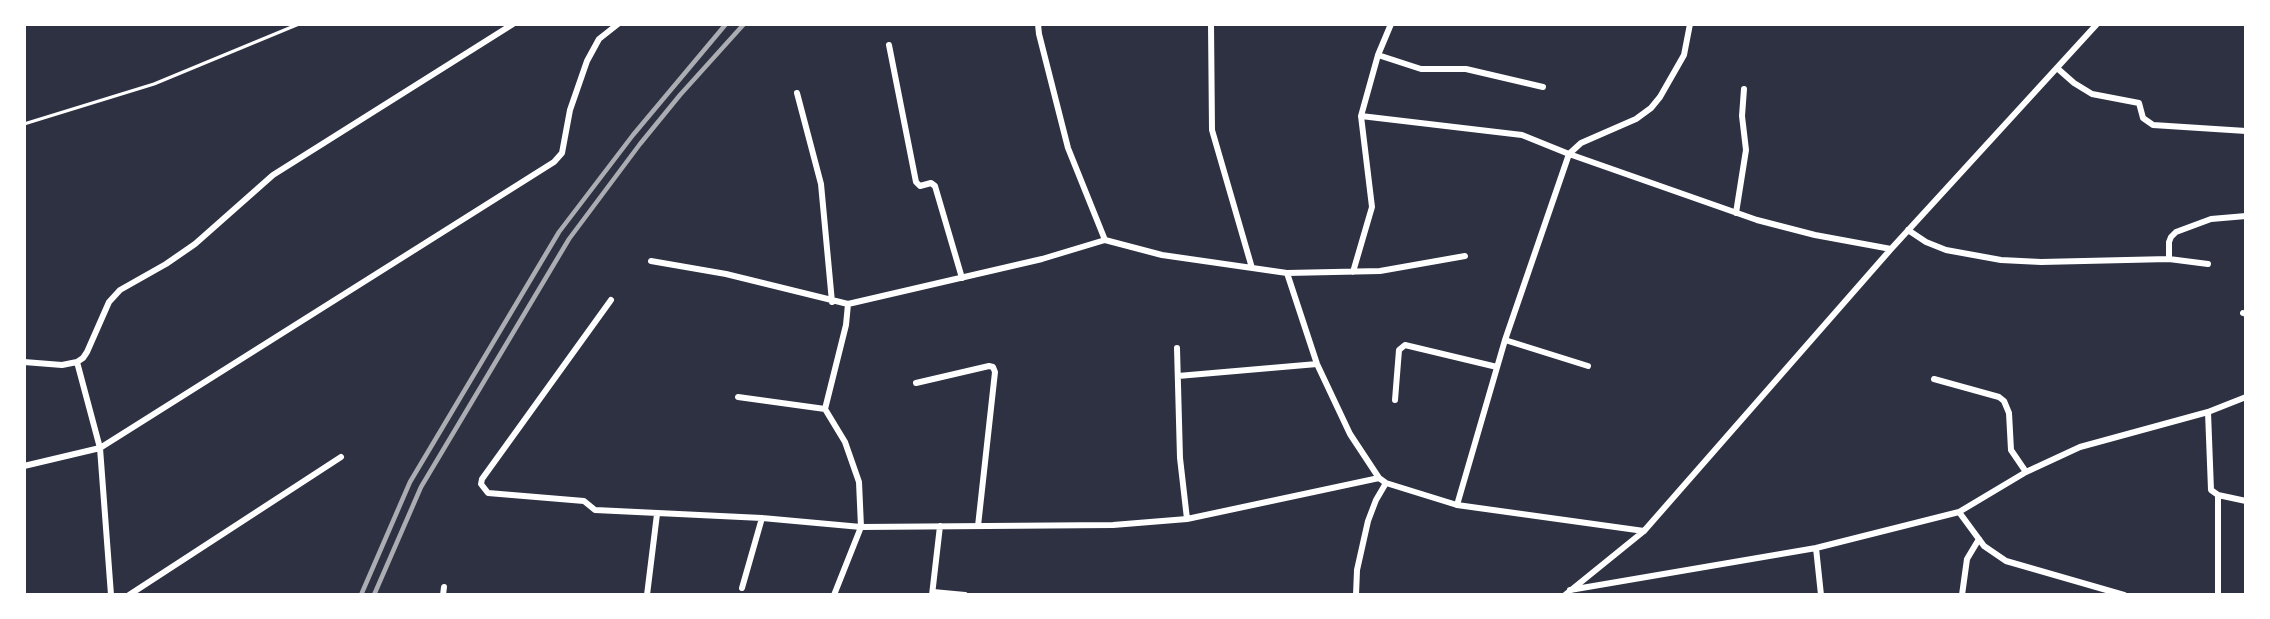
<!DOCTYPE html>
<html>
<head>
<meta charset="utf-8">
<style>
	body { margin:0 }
	#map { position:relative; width:2270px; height:619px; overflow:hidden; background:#2d3142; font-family:Rubik,sans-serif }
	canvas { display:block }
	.frame { position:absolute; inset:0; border:26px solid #fff; pointer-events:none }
</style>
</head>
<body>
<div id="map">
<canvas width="2270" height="619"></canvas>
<div class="frame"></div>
</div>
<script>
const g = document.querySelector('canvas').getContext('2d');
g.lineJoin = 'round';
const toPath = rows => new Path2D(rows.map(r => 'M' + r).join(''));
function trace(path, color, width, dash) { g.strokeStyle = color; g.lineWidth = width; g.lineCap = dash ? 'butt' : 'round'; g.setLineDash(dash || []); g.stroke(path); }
trace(toPath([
	[24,124,154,84,299,24]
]), '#fff', 3);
trace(toPath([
	[1038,24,1039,34,1068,148,1105,240,1162,255,1287,273,1380,271,1465,256],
	[1211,24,1212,130,1252,268],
	[889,45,916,182,920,186,931,183,935,186,962,278],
	[1378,55,1421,69,1466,69,1543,87],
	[2057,68,2074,83,2092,94,2139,103,2143,118,2153,125,2246,131],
	[797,93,821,184,832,302],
	[1361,116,1522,135,1569,154,1757,220,1815,235,1891,249],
	[1736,213,1746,150,1742,116,1744,89],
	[1908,230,1926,242,1946,250,2001,260,2041,262,2169,259,2208,264],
	[2169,259,2169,242,2171,237,2176,232,2211,219,2246,216],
	[651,261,726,274,848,304,1042,259,1105,240],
	[1353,272,1372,207,1361,116,1378,55,1391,24],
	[1287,273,1317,364,1350,434,1379,478,1386,483,1457,505,1644,531],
	[611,300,482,479,481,484,488,493,584,501,595,510,762,518,861,527,1113,525,1187,519,1379,478],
	[2243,313,2246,314],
	[1505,340,1588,366],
	[1177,348,1180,458,1187,519],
	[24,362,62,365,77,362,83,358,87,352,109,302,120,290,166,264,195,244,273,175,513,24],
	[77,362,100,448,111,595],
	[1178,376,1317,364],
	[1934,379,1999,397,2004,401,2009,413,2011,450,2026,472],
	[916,383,989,366,993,367,995,372,978,526],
	[738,397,825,409,845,442,859,482,861,527,834,595],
	[1395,400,1399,350,1405,345,1497,367],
	[825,409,846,325,848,304],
	[2208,412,2211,490,2218,495,2246,501],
	[24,466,100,448,554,162,562,153,570,110,587,61,599,39,618,24],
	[2218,495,2218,594],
	[1457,505,1505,340,1569,154,1581,143,1636,119,1651,108,1660,97,1684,55,1690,24],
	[1959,512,1984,546,2006,561,2124,595],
	[1816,548,1821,595],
	[742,588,762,518],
	[1570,590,1816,548,1959,512,2026,472,2080,447,2208,412,2246,397],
	[933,592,965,595],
	[129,595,341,457],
	[443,595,444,587],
	[647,595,657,514],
	[932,595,940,526],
	[1356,595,1357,570,1368,521,1376,500,1386,483],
	[1565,595,1644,531,1891,249,2097,24],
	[1962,595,1967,559,1979,539]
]), '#fff', 6);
trace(toPath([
	[361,595,410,482,559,232,633,135,726,24],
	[374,595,421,487,569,239,640,144,680,95,744,24]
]), '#abadb3', 4.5);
</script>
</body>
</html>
